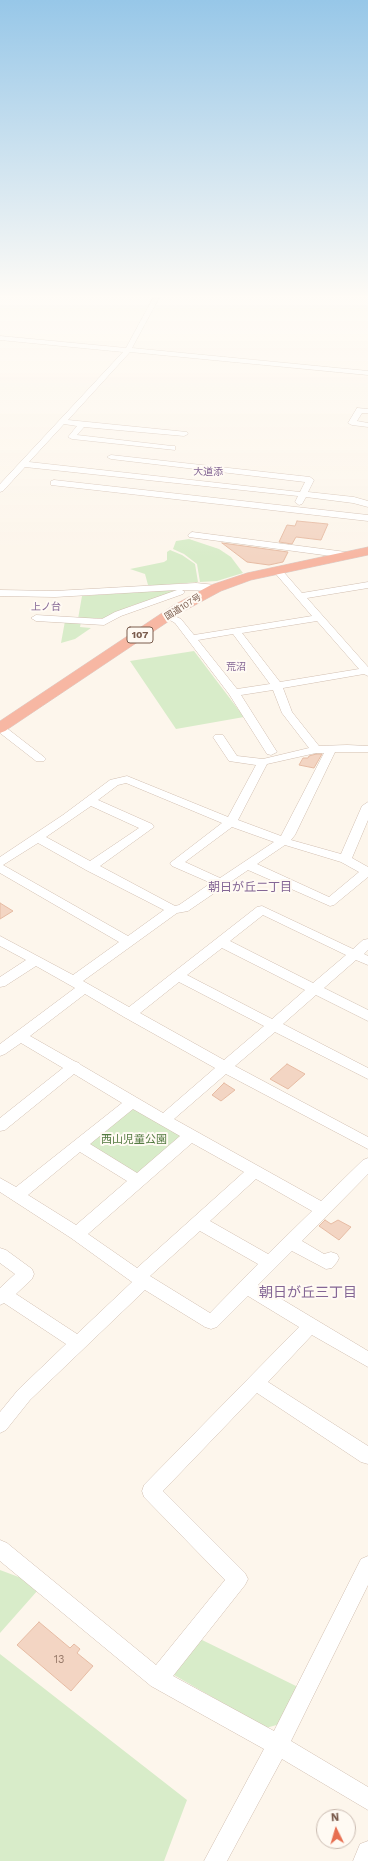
<!DOCTYPE html>
<html>
<head>
<meta charset="utf-8">
<style>
	body { margin:0 }
	#map { position:relative; width:368px; height:1861px; overflow:hidden; background:#fdf6ec; font-family:"Work Sans",sans-serif }
	canvas { display:block }
	.north { position:absolute; left:316px; top:1809px; width:40px; height:40px; box-sizing:border-box; background:#fffaf3; border:1px solid #cabbb1; border-radius:50%; rotate:355deg; font-size:11px; font-weight:700; line-height:16px; text-align:center; color:#7a5c4d }
	.north::after { content:''; display:block; margin:auto; width:14px; height:18px; background:#e76f51; clip-path:polygon(50% 0,100% 100%,50% 72%,0 100%) }
</style>
</head>
<body>
<div id="map">
<canvas width="368" height="1861"></canvas>
<div class="north">N</div>
</div>
<script>
const g = document.querySelector('canvas').getContext('2d');
g.lineJoin = 'round';
function fill(path, color) { g.fillStyle = color; g.fill(path, 'evenodd'); }
const toPath = rows => new Path2D(rows.map(r => 'M' + r).join(''));
function trace(path, color, width, dash) { g.strokeStyle = color; g.lineWidth = width; g.lineCap = dash ? 'butt' : 'round'; g.setLineDash(dash || []); g.stroke(path); }
function drawText(font, color, halo, rows, align = 'center') {
  g.font = font + ' "Work Sans","Noto Sans JP",sans-serif'; g.lineWidth = 4; g.setLineDash([]); g.textBaseline = 'middle'; g.strokeStyle = halo; g.fillStyle = color; for (const [text, x, y, turn = 0] of rows) {
    g.save(); g.translate(x, y); g.rotate((+turn || 0) * Math.PI / 180); g.textAlign = isNaN(turn) ? turn : align; if (halo) g.strokeText(text, 0, 0); g.fillText(text, 0, 0); g.restore();
  }
}
fill(toPath([
	[189,539,219,549,231,557,243,573,217,581,200,582,197,564,184,554,173,549,176,541],
	[170,550,182,555,195,564,198,582,151,586,148,585,145,574,130,569,164,562,167,560,167,552],
	[184,589,131,606,105,618,78,619,82,596],
	[65,621,81,622,80,627,91,628,75,639,61,643],
	[194,651,244,717,176,729,130,661],
	[129,1107,180,1133,180,1138,139,1174,133,1174,88,1146],
	[0,1570,24,1579,38,1590,0,1633],
	[196,1637,298,1687,280,1724,266,1728,174,1675],
	[0,1654,187,1800,164,1861,0,1861]
]), '#d8ecc9');
const building = toPath([
	[297,521,328,524,321,540,296,537,292,544,279,542,287,525,295,526,297,521],
	[222,543,288,552,283,562,269,565,247,562,222,543],
	[316,754,322,754,314,768,299,765,303,758,308,758,309,756,316,754],
	[0,903,13,911,0,919,0,903],
	[287,1064,305,1074,288,1089,270,1079,287,1064],
	[224,1083,235,1090,221,1101,212,1095,224,1083],
	[325,1220,331,1224,338,1220,351,1227,339,1240,319,1226,325,1220],
	[39,1622,70,1648,74,1644,80,1649,77,1653,93,1666,71,1691,17,1645,39,1622]
]);
fill(building, '#f3d5c3');
trace(building, '#e6bba3', 1);
const minor = toPath([
	[153,298,159,298,132,348,368,371,368,375,130,352,68,420,187,432,188,434,184,436,84,427,77,435,172,446,175,446,175,450,72,439,68,437,77,426,64,424,29,462,300,492,305,482,111,459,107,457,111,455,310,477,314,480,308,492,354,497,368,501,368,507,353,503,306,497,302,504,299,505,295,502,298,496,25,467,3,491,0,492,0,484,123,352,0,340,0,336,126,348,153,298],
	[357,408,368,409,368,413,362,413,357,421,368,423,368,427,352,425,348,423,357,408],
	[54,480,368,515,368,521,51,485,51,481,54,480],
	[192,532,346,552,351,555,346,558,189,537,188,535,192,532],
	[278,568,281,569,302,593,368,582,368,588,307,598,368,667,368,676,364,674,283,688,292,712,319,746,347,745,368,746,368,752,335,752,295,835,291,840,341,854,362,806,368,802,368,820,352,858,368,867,368,877,334,905,330,906,248,870,188,911,177,913,83,981,129,1007,257,907,262,906,353,949,363,940,368,939,368,950,364,954,368,956,368,965,356,960,324,988,368,1010,368,1021,316,995,283,1024,368,1068,368,1079,275,1032,235,1066,368,1137,368,1149,226,1074,174,1119,321,1201,363,1160,368,1158,368,1174,302,1241,324,1254,331,1252,337,1254,339,1258,337,1262,332,1268,326,1269,292,1251,258,1285,368,1351,368,1367,312,1335,268,1382,368,1446,368,1464,361,1462,257,1393,163,1491,245,1573,248,1579,245,1585,173,1676,274,1731,361,1559,368,1556,368,1585,291,1741,368,1787,368,1810,282,1759,227,1861,204,1861,264,1749,151,1686,0,1561,0,1540,7,1543,156,1665,225,1580,144,1497,142,1491,144,1485,299,1327,248,1296,217,1327,211,1329,205,1327,145,1290,30,1400,6,1430,0,1433,0,1412,18,1390,66,1344,4,1303,0,1305,0,1288,15,1274,0,1263,0,1248,6,1250,32,1269,34,1274,32,1279,16,1294,77,1334,132,1282,71,1238,0,1192,0,1178,16,1187,122,1103,74,1074,5,1130,0,1131,0,1118,63,1068,21,1043,5,1054,0,1056,0,1044,75,988,36,966,5,986,0,987,0,977,26,960,0,946,0,936,73,975,119,942,0,873,0,857,63,815,110,780,127,776,228,817,256,765,229,761,213,737,215,735,223,735,237,756,263,759,309,748,282,713,273,690,241,695,277,752,271,755,267,754,229,694,175,623,163,616,168,613,181,619,194,635,312,616,275,573,273,571,278,568],
	[317,621,359,669,280,682,242,633,317,621],
	[233,634,270,684,237,689,198,640,233,634],
	[316,753,324,753,281,836,238,820,267,764,316,753],
	[126,783,222,823,170,863,172,866,211,883,179,905,175,906,100,866,154,827,152,824,98,800,118,785,126,783],
	[91,806,139,828,90,861,46,837,91,806],
	[232,827,274,842,220,878,185,862,232,827],
	[38,843,86,870,164,910,128,936,3,865,38,843],
	[285,845,341,862,359,872,329,897,257,864,285,845],
	[263,915,346,955,313,983,230,941,263,915],
	[222,948,305,990,272,1019,187,975,222,948],
	[179,982,264,1026,224,1060,140,1013,179,982],
	[85,994,124,1017,215,1068,163,1113,81,1065,79,1063,74,1061,30,1036,85,994],
	[133,1109,180,1136,137,1173,90,1144,133,1109],
	[192,1143,244,1172,137,1268,88,1234,192,1143],
	[80,1152,127,1181,76,1225,28,1195,80,1152],
	[256,1179,312,1211,268,1254,210,1221,256,1179],
	[200,1231,258,1264,210,1313,150,1276,200,1231],
	[196,583,216,585,221,588,216,591,182,590,185,592,183,594,121,616,104,625,36,621,31,618,36,615,102,619,115,612,177,590,55,597,0,596,0,590,55,591,196,583],
	[0,725,4,726,44,757,46,759,44,761,36,761,0,733,0,725],
	[368,1841,368,1861,353,1861,360,1844,368,1841]
]);
const highway = toPath([
	[368,547,368,555,251,580,221,591,184,611,5,731,0,733,0,721,174,605,211,585,247,573,368,547]
]);
trace(minor, '#d1beb0', 1);
trace(highway, '#dad1cd', 1);
fill(minor, '#fff');
fill(highway, '#f7b7a3');
const sky = g.createLinearGradient(0, 0, 0, 558);
sky.addColorStop(0, '#97c7e8');
sky.addColorStop(0.53, '#fefbf6');
sky.addColorStop(1, '#fefbf600');
g.fillStyle = sky;
g.fillRect(0, 0, 368, 558);
drawText('9px', '#7a5c4d', '#fffaf3', [
	["国道107号",183,607,-32]
]);
drawText('10px', '#846695', '#fffaf3', [
	["大道添",208,472],
	["上ノ台",46,607],
	["荒沼",236,667]
]);
for (const [x, y, w] of [
	[140,635,26]
]) { const box = new Path2D(); box.roundRect(x - w / 2, y - 8, w, 16, 3); g.fillStyle = '#fffaf3'; g.fill(box); trace(box, '#7a5c4d', 1); }
drawText('bold 10px', '#7a5c4d', null, [
	["107",140,635]
]);
drawText('11px', '#537a41', '#fffaf3', [
	["西山児童公園",134,1140]
]);
drawText('11px', '#987a6a', null, [
	["13",59,1660]
]);
drawText('12px', '#846695', '#fffaf3', [
	["朝日が丘二丁目",250,887]
]);
drawText('14px', '#846695', '#fffaf3', [
	["朝日が丘三丁目",308,1293]
]);
</script>
</body>
</html>
